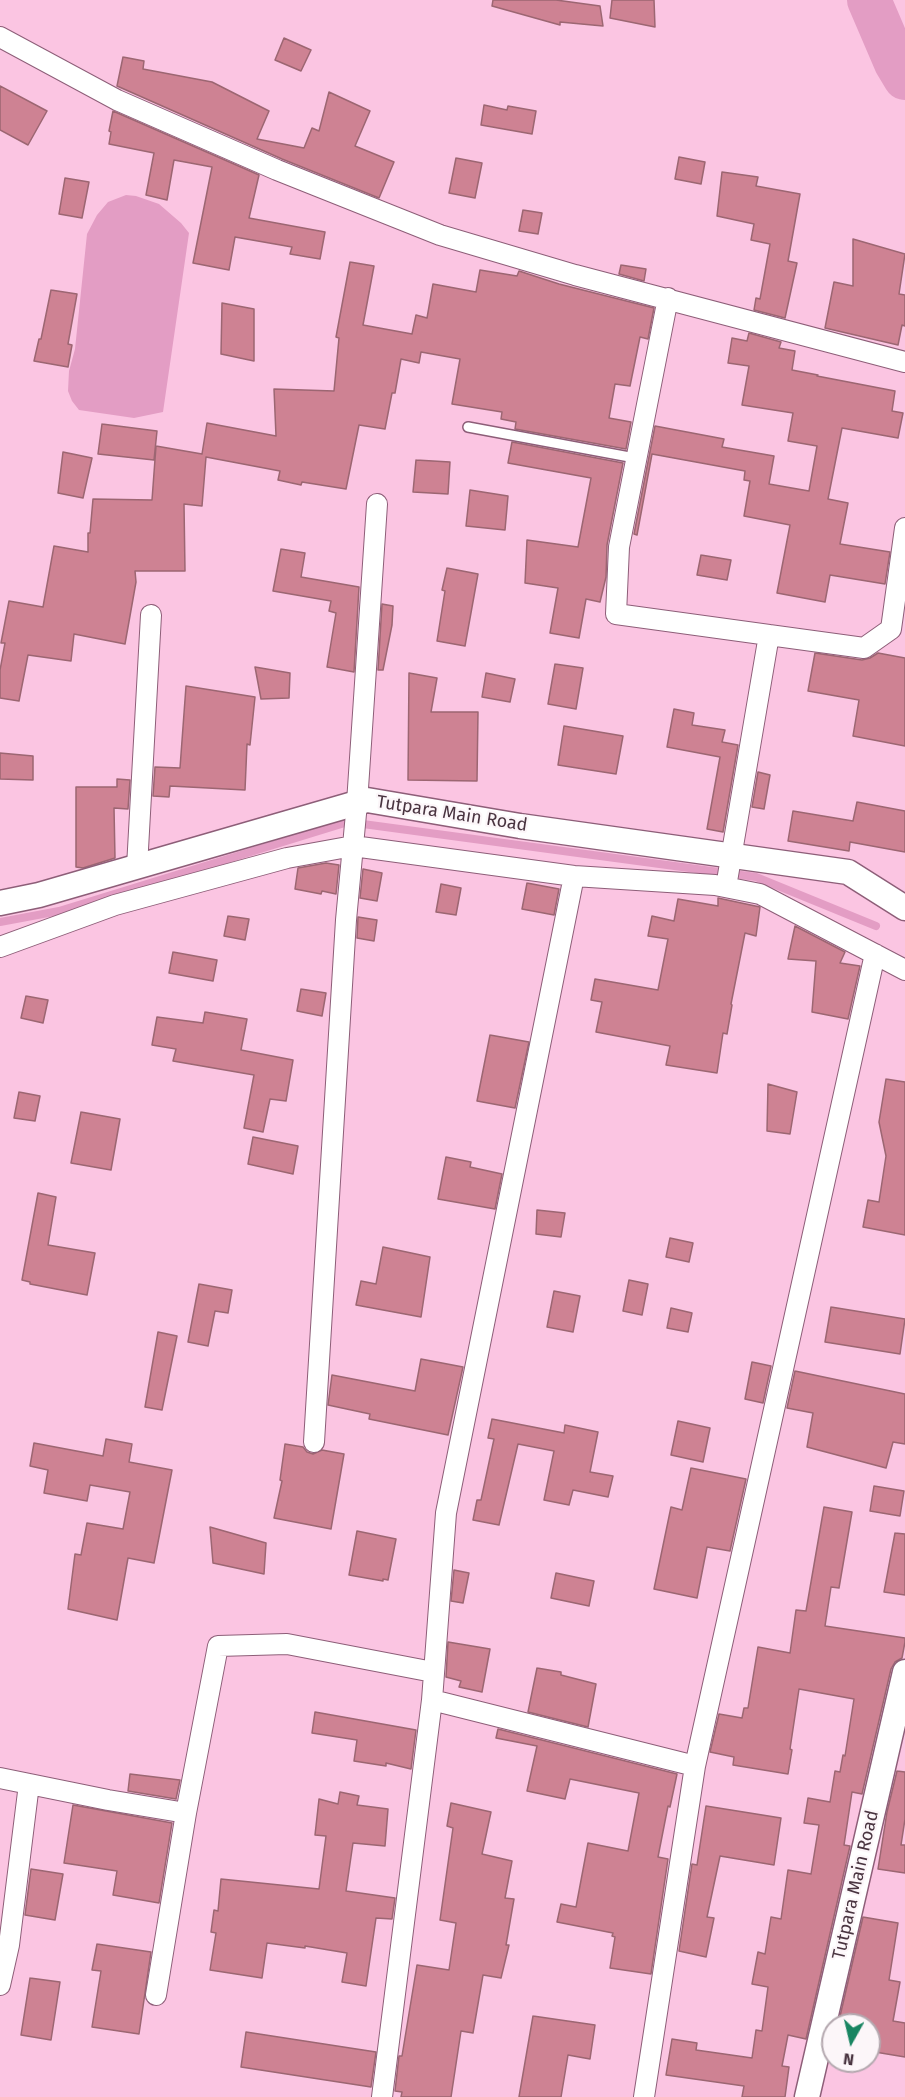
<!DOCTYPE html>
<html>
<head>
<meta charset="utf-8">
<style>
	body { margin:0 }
	#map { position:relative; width:905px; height:2097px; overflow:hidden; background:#fbc5e2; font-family:"Fira Sans",sans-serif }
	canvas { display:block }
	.north { position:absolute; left:821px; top:2013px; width:60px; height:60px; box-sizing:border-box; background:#fcf6f9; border:2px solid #b4a8af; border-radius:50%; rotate:188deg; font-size:16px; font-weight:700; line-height:24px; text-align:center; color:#493440 }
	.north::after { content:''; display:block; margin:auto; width:21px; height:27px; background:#198562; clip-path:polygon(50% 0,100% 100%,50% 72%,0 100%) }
</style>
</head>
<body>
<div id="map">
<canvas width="905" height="2097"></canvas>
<div class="north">N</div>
</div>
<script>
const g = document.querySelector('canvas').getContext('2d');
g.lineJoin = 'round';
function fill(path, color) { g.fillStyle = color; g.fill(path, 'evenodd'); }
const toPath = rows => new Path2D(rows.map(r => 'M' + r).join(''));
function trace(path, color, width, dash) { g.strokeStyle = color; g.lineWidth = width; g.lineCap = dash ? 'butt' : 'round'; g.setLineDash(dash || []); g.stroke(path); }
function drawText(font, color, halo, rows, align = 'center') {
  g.font = font + ' "Fira Sans",sans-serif'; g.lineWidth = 4.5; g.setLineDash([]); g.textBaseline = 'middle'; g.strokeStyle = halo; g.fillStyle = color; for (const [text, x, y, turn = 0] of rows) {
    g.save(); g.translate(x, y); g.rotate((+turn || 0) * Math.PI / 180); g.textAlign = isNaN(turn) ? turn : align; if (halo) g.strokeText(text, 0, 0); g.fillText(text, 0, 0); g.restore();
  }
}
fill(toPath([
	[126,195,136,196,159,204,181,223,189,233,163,412,134,418,79,410,72,401,68,391,69,371,75,349,87,234,97,215,108,202]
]), '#e39dc4');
trace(toPath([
	[0,922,59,911,348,822,756,877,876,926]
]), '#e39dc4', 8);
trace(toPath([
	[869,0,896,63,905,78]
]), '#e39dc4', 44);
const building = toPath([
	[493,0,556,0,600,6,603,26,560,22,560,25,492,6,493,0],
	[612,0,654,0,655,27,610,18,612,0],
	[284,38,311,50,301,71,275,60,284,38],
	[123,57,144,61,143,69,212,82,269,111,257,139,304,148,312,128,319,131,329,92,370,111,355,146,394,162,379,198,282,159,117,86,123,57],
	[0,86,47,111,28,145,0,130,0,86],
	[484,105,507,110,508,106,536,111,532,134,481,125,484,105],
	[113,111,259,175,249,218,325,232,320,259,290,254,292,247,235,237,229,270,193,263,212,167,174,160,167,200,146,195,154,153,109,144,111,132,109,131,113,111],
	[679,157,705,162,701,184,675,179,679,157],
	[456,158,482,163,475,198,449,193,456,158],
	[722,172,758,177,756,186,800,194,788,261,797,263,785,318,754,310,756,298,760,299,770,244,751,240,754,224,717,216,722,172],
	[65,178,89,182,82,218,59,214,65,178],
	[523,210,542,213,538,234,519,231,523,210],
	[853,239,905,254,899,294,905,295,905,326,902,325,898,345,825,328,834,282,853,286,853,239],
	[350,262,374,266,363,325,412,334,416,315,427,318,433,284,476,292,480,270,517,276,519,271,559,284,654,308,648,339,640,337,630,386,615,384,609,418,631,422,626,449,515,429,516,422,501,419,502,412,452,404,460,359,421,352,419,363,401,359,395,393,392,393,385,429,359,425,346,489,302,482,301,485,278,480,280,471,206,457,202,506,184,504,185,571,135,571,136,582,125,644,74,634,71,661,28,655,19,701,0,698,0,670,5,643,1,643,9,601,43,607,54,546,88,552,88,533,90,533,93,499,152,500,156,446,202,454,207,423,276,436,274,389,334,391,339,338,336,337,350,262],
	[621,265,646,269,644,281,619,274,621,265],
	[51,290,77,294,68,344,72,345,68,367,34,361,39,339,41,339,51,290],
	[222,303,254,309,254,361,221,354,222,303],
	[749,333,781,342,779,348,795,351,792,370,818,375,817,376,895,391,892,411,903,413,898,438,842,428,828,499,848,503,840,544,890,552,885,584,830,575,825,602,777,593,790,525,744,516,750,481,744,480,745,471,652,454,637,535,634,534,655,426,724,439,722,447,774,456,769,484,809,491,817,446,788,441,793,413,742,405,749,366,728,363,732,338,747,341,749,333],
	[102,424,157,431,154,460,98,454,102,424],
	[512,442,623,463,607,545,606,577,600,602,586,599,579,638,550,633,558,588,525,583,527,540,578,547,591,478,508,463,512,442],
	[63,452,92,458,83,498,58,493,63,452],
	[416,460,450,462,448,494,413,492,416,460],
	[470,490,508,496,505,530,466,526,470,490],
	[281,549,305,553,301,577,359,587,354,672,327,667,336,613,329,611,331,601,273,591,281,549],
	[701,555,731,560,727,580,697,575,701,555],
	[447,568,478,574,465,646,437,641,445,591,442,590,447,568],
	[382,604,393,606,392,625,383,670,378,670,382,604],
	[815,653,862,660,870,658,878,653,905,658,905,746,853,736,859,700,808,691,815,653],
	[555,664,583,668,576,709,548,704,555,664],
	[255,667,290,673,289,698,261,699,255,667],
	[409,673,437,678,431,712,478,712,477,781,408,780,409,673],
	[486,673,515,679,510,702,482,697,486,673],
	[186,686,255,697,250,745,247,744,245,790,170,786,169,797,153,796,155,767,180,768,186,686],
	[674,709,694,713,692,725,725,730,722,742,738,745,723,832,707,829,720,757,667,747,674,709],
	[564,726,623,736,616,774,558,765,564,726],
	[0,753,33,756,33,780,0,779,0,753],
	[758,772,770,775,764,809,752,807,758,772],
	[117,779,130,780,128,809,114,808,115,858,83,868,76,867,76,787,117,787,117,779],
	[857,802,905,811,905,852,850,842,849,851,788,841,793,811,853,821,857,802],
	[326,863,339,865,336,894,322,891,321,894,295,889,298,868,326,863],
	[363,869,382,873,377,901,360,898,363,869],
	[527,883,559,889,554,915,522,909,527,883],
	[441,884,461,888,456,915,436,912,441,884],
	[718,898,760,907,756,936,745,933,731,1004,732,1005,727,1034,723,1033,717,1073,666,1065,670,1046,596,1032,602,1002,591,1000,595,979,658,990,668,939,648,936,652,916,674,921,678,899,718,906,718,898],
	[228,916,249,919,245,940,224,936,228,916],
	[358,917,377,920,374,941,357,938,358,917],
	[795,926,845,952,840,963,860,966,848,1019,812,1012,816,961,788,959,795,926],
	[173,952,217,960,213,981,169,973,173,952],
	[301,989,326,993,322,1016,297,1011,301,989],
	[26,996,48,1000,43,1023,21,1018,26,996],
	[205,1012,247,1019,241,1050,293,1060,286,1101,270,1099,263,1132,244,1128,254,1075,173,1061,176,1049,152,1045,157,1017,203,1023,205,1012],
	[490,1035,529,1042,515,1108,477,1101,490,1035],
	[886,1079,905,1082,905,1235,863,1227,868,1200,879,1202,886,1156,879,1122,886,1079],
	[768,1084,797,1092,790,1134,767,1131,768,1084],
	[19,1092,40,1096,35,1121,14,1118,19,1092],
	[81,1112,120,1119,111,1170,71,1163,81,1112],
	[253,1137,298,1146,293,1174,248,1164,253,1137],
	[446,1157,471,1162,470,1167,502,1174,495,1209,438,1199,446,1157],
	[38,1193,56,1197,48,1245,95,1253,87,1295,30,1284,30,1282,22,1280,38,1193],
	[537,1210,565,1213,561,1237,536,1234,537,1210],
	[670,1238,693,1243,689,1262,666,1257,670,1238],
	[383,1247,430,1257,421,1317,356,1305,361,1281,376,1284,383,1247],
	[629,1280,648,1284,642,1315,623,1311,629,1280],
	[199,1284,232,1290,228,1313,215,1311,208,1346,188,1342,199,1284],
	[554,1291,580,1296,573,1332,547,1327,554,1291],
	[831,1307,905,1319,900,1354,825,1342,831,1307],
	[671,1308,692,1313,688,1332,667,1328,671,1308],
	[158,1332,177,1336,162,1410,145,1407,158,1332],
	[421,1359,463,1367,448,1435,369,1419,370,1414,328,1405,332,1375,415,1391,421,1359],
	[752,1362,771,1366,763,1403,745,1399,752,1362],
	[795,1371,905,1394,905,1444,893,1442,886,1468,807,1447,813,1413,787,1408,795,1371],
	[492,1419,564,1433,565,1425,598,1432,590,1472,613,1476,608,1497,573,1490,569,1505,544,1500,554,1451,518,1444,499,1525,473,1520,477,1500,481,1500,494,1439,488,1438,492,1419],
	[678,1421,710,1428,703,1462,671,1455,678,1421],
	[106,1439,132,1444,129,1462,172,1470,154,1563,128,1558,117,1620,68,1609,75,1554,81,1555,87,1523,123,1529,130,1492,90,1485,87,1501,44,1493,48,1470,30,1466,34,1443,103,1456,106,1439],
	[285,1444,303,1447,307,1452,313,1454,322,1450,344,1454,331,1529,274,1518,282,1481,280,1480,285,1444],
	[691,1468,746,1479,730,1551,707,1547,697,1598,654,1589,671,1507,682,1510,691,1468],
	[874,1486,904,1491,900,1516,870,1511,874,1486],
	[824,1507,852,1512,839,1588,831,1587,825,1626,905,1638,905,1642,902,1658,895,1662,891,1669,862,1794,852,1792,844,1845,850,1846,806,2039,788,2035,782,2066,789,2067,785,2097,742,2097,744,2086,666,2075,672,2039,697,2043,696,2050,752,2058,756,2030,762,2031,768,1987,752,1984,758,1952,765,1954,771,1917,781,1919,788,1870,811,1874,819,1825,804,1823,808,1798,830,1802,835,1771,840,1772,843,1755,845,1756,854,1699,799,1689,790,1749,792,1750,788,1774,733,1765,734,1757,710,1752,719,1714,742,1718,744,1708,748,1708,758,1647,790,1653,796,1610,806,1611,824,1507],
	[210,1527,266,1543,264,1574,213,1563,210,1527],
	[357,1531,396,1539,388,1580,383,1579,383,1581,349,1575,357,1531],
	[895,1533,905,1534,905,1595,884,1592,895,1533],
	[454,1570,469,1573,463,1603,451,1601,454,1570],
	[556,1573,594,1581,589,1606,551,1598,556,1573],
	[448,1642,490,1649,482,1692,459,1687,461,1681,446,1677,448,1642],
	[537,1668,561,1672,561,1675,596,1684,588,1727,528,1712,537,1668],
	[315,1712,416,1730,411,1769,386,1763,386,1766,354,1761,357,1740,312,1733,315,1712],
	[498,1729,677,1774,670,1807,668,1806,658,1857,668,1859,651,1974,610,1968,615,1937,612,1936,613,1933,557,1922,561,1904,576,1907,588,1843,628,1851,639,1793,570,1779,565,1799,527,1791,537,1746,496,1738,498,1729],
	[897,1771,905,1772,905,1819,901,1845,905,1845,905,1873,878,1869,887,1812,897,1771],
	[130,1774,180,1780,176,1799,128,1791,130,1774],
	[340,1792,359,1796,357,1805,388,1809,385,1846,353,1843,346,1891,395,1898,392,1919,376,1918,366,1986,342,1982,347,1953,305,1946,305,1948,267,1943,262,1978,210,1970,216,1933,211,1932,214,1910,218,1911,221,1879,319,1889,326,1836,315,1835,319,1799,338,1804,340,1792],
	[451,1803,491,1812,482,1854,512,1861,505,1898,514,1899,506,1945,509,1945,501,1978,483,1975,473,2033,461,2031,451,2097,401,2097,402,2092,395,2091,399,2056,402,2056,417,1965,449,1970,456,1923,440,1920,453,1828,447,1826,451,1803],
	[73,1805,172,1823,159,1903,113,1895,117,1871,64,1863,73,1805],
	[706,1806,781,1818,774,1865,720,1856,707,1917,714,1918,706,1957,679,1951,692,1864,697,1865,706,1806],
	[31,1869,63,1874,55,1920,25,1915,31,1869],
	[863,1917,898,1923,889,1980,900,1982,893,2021,905,2023,905,2057,869,2051,869,2025,838,2025,863,1917],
	[97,1944,151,1952,139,2034,92,2027,101,1971,92,1970,97,1944],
	[30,1978,60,1982,51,2040,21,2035,30,1978],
	[533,2016,595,2025,590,2059,568,2055,561,2097,519,2097,533,2016],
	[246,2032,376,2052,371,2087,241,2067,246,2032]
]);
fill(building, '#ce8293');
trace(building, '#9c6672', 1.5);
const service = toPath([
	[468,427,635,458]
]);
const minor = toPath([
	[0,37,117,100,277,170,440,235,575,275,905,362],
	[668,298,619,547,616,614,769,635],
	[137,867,151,615],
	[726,887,769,635,864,648,891,629,905,528],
	[0,947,115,905,287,858,353,846,574,876,715,885,760,894,905,970],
	[314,1442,346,920,357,803,377,504],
	[432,1700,446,1513,574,876],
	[0,1778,108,1800,186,1813,218,1646,287,1644,433,1672],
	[0,1985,9,1945,29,1784],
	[156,1995,186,1813],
	[382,2097,432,1700,695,1766],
	[644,2097,695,1766,875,954]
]);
const tertiary = toPath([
	[0,903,39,895,367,800,520,826,848,872,905,908],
	[807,2097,905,1672]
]);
trace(service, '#8d5e78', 12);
trace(minor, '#8d5e78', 22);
trace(tertiary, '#8d5e78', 27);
trace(service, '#fff', 9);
trace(minor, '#fff', 20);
trace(tertiary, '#fff', 24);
drawText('18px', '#493440', '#fcf6f9', [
	["Tutpara Main Road",452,814,9],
	["Tutpara Main Road",856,1885,-77]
]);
</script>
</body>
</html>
